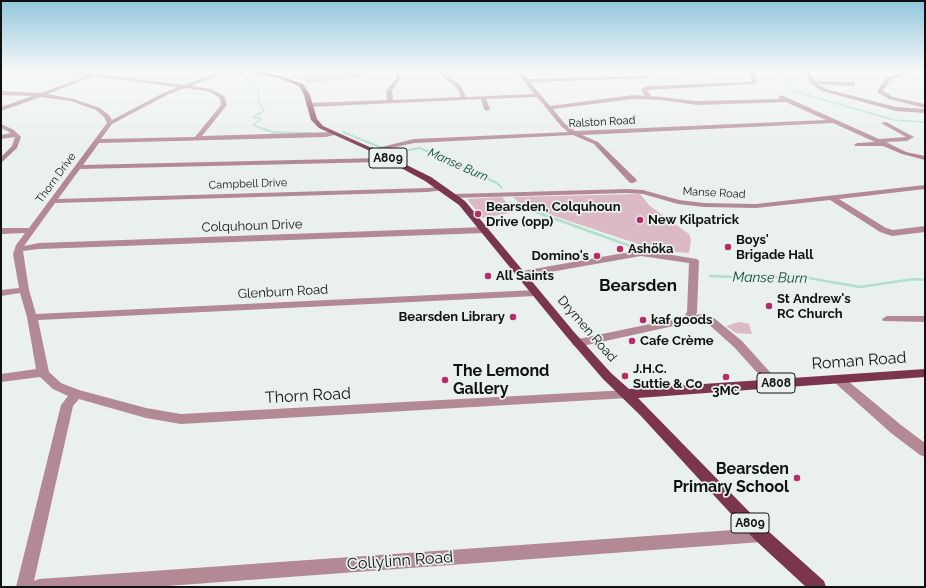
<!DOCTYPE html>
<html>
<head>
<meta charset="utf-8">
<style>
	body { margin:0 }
	#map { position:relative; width:926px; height:588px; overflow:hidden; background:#eaf0ed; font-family:Raleway,sans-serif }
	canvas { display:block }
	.frame { position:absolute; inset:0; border:2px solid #101211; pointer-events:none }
</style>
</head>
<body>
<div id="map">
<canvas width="926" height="588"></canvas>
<div class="frame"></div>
</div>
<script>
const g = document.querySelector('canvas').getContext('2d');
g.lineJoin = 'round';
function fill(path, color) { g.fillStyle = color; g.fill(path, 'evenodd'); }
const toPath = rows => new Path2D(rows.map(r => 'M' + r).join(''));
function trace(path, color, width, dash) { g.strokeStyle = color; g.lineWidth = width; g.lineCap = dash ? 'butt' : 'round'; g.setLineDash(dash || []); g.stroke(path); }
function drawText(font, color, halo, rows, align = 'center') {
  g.font = font + ' Raleway,sans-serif'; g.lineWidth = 3.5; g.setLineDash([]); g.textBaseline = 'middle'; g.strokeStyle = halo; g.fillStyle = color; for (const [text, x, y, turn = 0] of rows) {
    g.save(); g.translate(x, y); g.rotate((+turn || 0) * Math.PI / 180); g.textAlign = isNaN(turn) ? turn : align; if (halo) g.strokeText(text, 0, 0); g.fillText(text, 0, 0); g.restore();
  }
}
fill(toPath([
	[302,71,364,71,359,72,362,78,307,83],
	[640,194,650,206,689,234,691,240,689,253,659,251,521,205,513,197],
	[502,197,515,212,482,218,467,199],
	[739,322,749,324,752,334,736,333,726,326]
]), '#dbbac4');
trace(toPath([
	[213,71,219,72],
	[778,71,784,86,790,90,894,120,925,122],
	[225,73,249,76,248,79,259,94,258,99,264,111,253,117,261,119,253,125,266,130]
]), '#aee0cb', 1.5);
trace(toPath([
	[264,129,273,132,311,133],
	[343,132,387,150,396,152,420,148,497,183,502,188],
	[510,202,513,205]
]), '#aee0cb', 2);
trace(toPath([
	[512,204,517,208,536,212,636,248],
	[710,276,761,278,797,276,860,287,914,279,925,280]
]), '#aee0cb', 2.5);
fill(toPath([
	[1,71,91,73,184,85,222,71,229,71,191,86,211,89,224,96,227,105,202,136,335,132,338,134,326,137,99,143,83,165,381,158,389,156,392,158,381,162,80,169,58,199,428,188,443,186,447,188,443,190,428,192,55,203,24,246,39,243,485,227,489,230,485,233,39,249,23,251,29,290,36,314,536,290,541,293,536,296,38,320,49,372,61,383,79,390,146,408,181,414,628,390,632,391,634,394,632,397,628,398,181,424,146,418,79,399,73,406,34,581,39,579,761,528,767,530,769,535,767,540,761,542,154,587,16,587,61,405,68,396,53,389,40,377,1,382,1,374,36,369,27,317,20,293,1,296,1,290,19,288,13,254,16,245,25,233,1,234,1,228,29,228,107,123,104,117,96,110,71,101,41,97,1,111,1,107,32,96,1,95,1,91,40,93,90,75,1,73,1,71],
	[95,76,178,87,163,93,112,120,109,115,100,108,74,99,47,94,95,76],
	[185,88,208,91,220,98,221,105,195,137,101,139,112,124,167,95,185,88],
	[395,71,399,71,400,79,392,91,393,100,461,97,457,88,437,71,442,71,461,86,466,97,534,94,516,71,521,71,528,79,649,76,651,77,649,78,530,82,550,106,633,95,645,96,641,90,646,86,751,82,751,73,741,71,755,71,757,82,752,84,647,90,651,96,697,101,780,99,778,97,781,95,879,139,906,137,881,123,886,122,914,137,907,141,886,142,906,152,925,156,925,160,902,154,883,146,855,146,854,145,857,143,875,142,833,123,582,135,598,142,636,179,637,181,633,183,630,183,594,144,573,135,414,143,372,152,369,150,414,139,568,132,561,126,537,97,486,99,490,109,487,111,484,109,481,99,309,107,306,105,309,103,387,100,386,91,396,79,395,71],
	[633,99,662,100,697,105,786,102,826,120,575,131,565,124,553,109,633,99],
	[692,71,725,71,684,74,682,73,692,71],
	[805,71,809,71,815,81,853,82,856,84,853,86,817,84,826,89,896,107,925,109,925,113,896,111,822,91,810,83,805,71],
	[907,71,914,71,890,80,883,91,893,97,925,104,925,108,889,99,877,92,886,78,907,71],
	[1,124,14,130,21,137,17,148,1,163,1,157,12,146,15,137,1,139,1,135,11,133,1,128,1,124],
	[925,185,925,189,839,199,886,228,893,230,925,226,925,232,892,236,880,232,830,200,756,208,704,207,678,204,643,194,627,193,454,198,450,196,454,194,627,189,643,190,679,200,704,203,756,204,925,185],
	[641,250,697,259,699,261,697,312,696,315,702,314,714,318,742,341,778,381,780,384,778,387,774,388,770,387,734,347,706,322,701,320,578,347,574,346,572,343,574,340,578,339,684,317,687,312,689,263,641,256,522,277,517,274,522,271,641,250],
	[887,316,925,316,925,322,883,321,882,319,887,316],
	[838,375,842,376,901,425,925,443,925,457,920,455,891,433,834,382,832,379,834,376,838,375]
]), '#b38996');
fill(toPath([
	[244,71,255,71,280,76,303,84,310,95,317,119,323,126,374,149,431,177,465,201,574,332,611,373,629,389,925,369,925,377,638,398,767,530,824,581,826,587,806,587,755,540,640,415,603,379,566,336,459,205,425,181,370,151,319,128,311,120,304,95,299,86,279,78,244,71]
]), '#7b354f');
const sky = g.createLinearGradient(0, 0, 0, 153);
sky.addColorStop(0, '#91c6dc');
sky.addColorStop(0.46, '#f6f8f7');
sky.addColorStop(1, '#f6f8f700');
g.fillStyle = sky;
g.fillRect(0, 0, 926, 153);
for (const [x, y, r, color] of [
	[478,214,4,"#b62c69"],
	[640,220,4,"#b62c69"],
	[728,247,4,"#b62c69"],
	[620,249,4,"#b62c69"],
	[597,256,4,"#b62c69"],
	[488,276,4,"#b62c69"],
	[769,306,4,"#b62c69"],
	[513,317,4,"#b62c69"],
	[643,320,4,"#b62c69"],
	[632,341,4,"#b62c69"],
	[625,376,4,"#b62c69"],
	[726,377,4,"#b62c69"],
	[445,380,4,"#b62c69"],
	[797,478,4,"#b62c69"]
]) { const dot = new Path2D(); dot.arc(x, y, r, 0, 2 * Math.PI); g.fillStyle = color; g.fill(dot); trace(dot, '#eaf0ed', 1.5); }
drawText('11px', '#101211', '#eaf0ed', [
	["Ralston Road",602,122,-3],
	["Thorn Drive",56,178,-54],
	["Campbell Drive",248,184,-2],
	["Manse Road",714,193,3]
]);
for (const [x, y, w] of [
	[388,158,38],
	[776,383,38],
	[750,523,38]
]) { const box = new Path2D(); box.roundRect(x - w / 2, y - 10, w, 20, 3); g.fillStyle = '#eaf0ed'; g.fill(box); trace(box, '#101211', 1); }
drawText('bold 12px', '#101211', null, [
	["A809",388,158],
	["A808",776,383],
	["A809",750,523]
]);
drawText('italic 12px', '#054935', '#eaf0ed', [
	["Manse Burn",458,165,24]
]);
drawText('bold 13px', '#101211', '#eaf0ed', [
	["Bearsden, Colquhoun",486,207],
	["Drive (opp)",486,222],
	["New Kilpatrick",648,220],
	["Boys'",736,240],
	["Brigade Hall",736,255],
	["Ashöka",628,249],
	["Domino's",589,256,"right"],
	["All Saints",496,276],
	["St Andrew's",777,299],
	["RC Church",777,314],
	["Bearsden Library",505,317,"right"],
	["kaf goods",651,320],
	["Cafe Crème",640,341],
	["J.H.C.",633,369],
	["Suttie & Co",633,384],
	["3MC",726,391,"center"]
], 'left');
drawText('13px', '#101211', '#eaf0ed', [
	["Colquhoun Drive",252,226,-2],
	["Glenburn Road",283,292,-3],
	["Drymen Road",587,329,49]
]);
drawText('italic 14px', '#054935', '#eaf0ed', [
	["Manse Burn",770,278,1]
]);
drawText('16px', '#101211', '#eaf0ed', [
	["Roman Road",859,361,-4],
	["Thorn Road",308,396,-3],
	["Collylinn Road",400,561,-4]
]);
drawText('bold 16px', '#101211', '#eaf0ed', [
	["The Lemond",453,371],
	["Gallery",453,389],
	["Bearsden",789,469,"right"],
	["Primary School",789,487,"right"]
], 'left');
drawText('bold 17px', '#101211', '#eaf0ed', [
	["Bearsden",638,286]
]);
</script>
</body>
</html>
